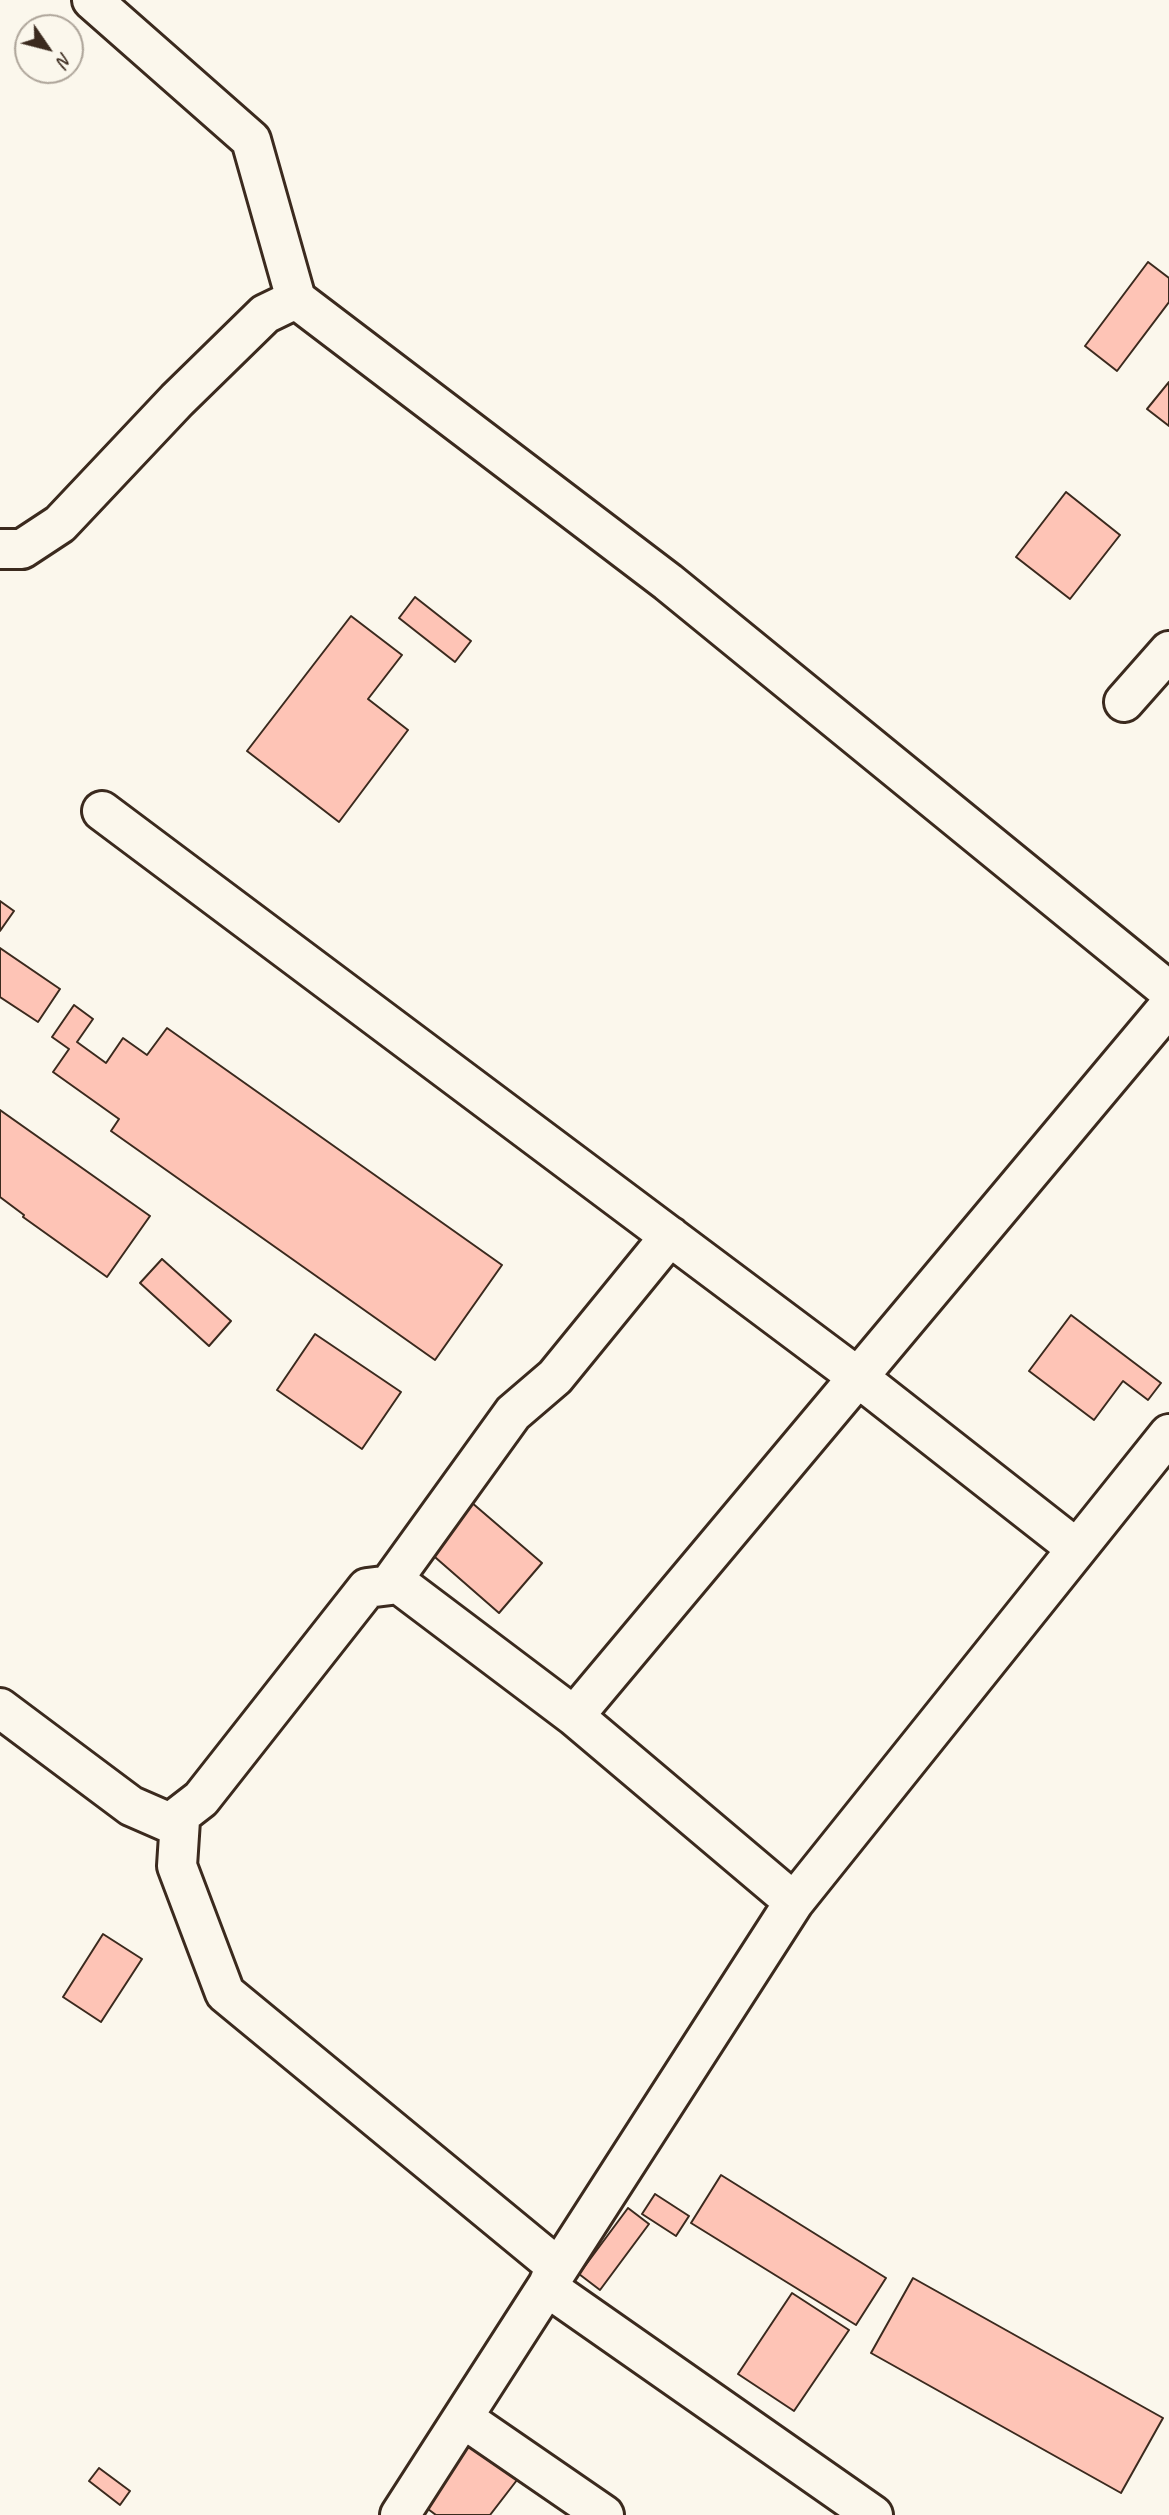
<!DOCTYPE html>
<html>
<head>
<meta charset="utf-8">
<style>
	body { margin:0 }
	#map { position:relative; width:1169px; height:2515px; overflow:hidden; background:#fbf7ec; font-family:Caveat,sans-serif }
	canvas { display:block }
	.north { position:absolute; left:14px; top:14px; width:70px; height:70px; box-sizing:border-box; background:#fbf7ec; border:2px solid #aea59a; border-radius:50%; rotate:125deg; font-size:19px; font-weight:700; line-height:28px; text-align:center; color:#3b2a1e }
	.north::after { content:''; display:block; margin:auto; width:24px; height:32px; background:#3b2a1e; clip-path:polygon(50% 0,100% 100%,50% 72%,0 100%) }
</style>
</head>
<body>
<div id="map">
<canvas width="1169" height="2515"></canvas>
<div class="north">N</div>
</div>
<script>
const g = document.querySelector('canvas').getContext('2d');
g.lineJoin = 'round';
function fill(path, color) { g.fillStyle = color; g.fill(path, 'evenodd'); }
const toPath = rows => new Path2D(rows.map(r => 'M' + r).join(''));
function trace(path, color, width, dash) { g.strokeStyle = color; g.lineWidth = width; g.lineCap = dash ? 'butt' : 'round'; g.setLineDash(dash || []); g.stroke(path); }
const building = toPath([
	[1148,262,1169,278,1169,302,1117,371,1085,346,1148,262],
	[1169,382,1169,426,1147,409,1169,382],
	[1066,492,1120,535,1070,599,1016,557,1066,492],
	[415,597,471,641,455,662,399,618,415,597],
	[351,616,402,655,368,699,408,730,339,822,247,751,351,616],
	[0,901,14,911,0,931,0,901],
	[0,948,60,989,38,1022,0,997,0,948],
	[74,1005,93,1019,77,1042,106,1063,123,1038,147,1055,167,1028,502,1265,435,1360,111,1131,119,1119,53,1072,69,1049,52,1037,74,1005],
	[0,1110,150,1216,107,1277,23,1217,24,1215,0,1197,0,1110],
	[162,1259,231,1321,209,1346,140,1283,162,1259],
	[1071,1315,1161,1383,1148,1400,1123,1381,1094,1420,1029,1371,1071,1315],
	[315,1334,401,1392,362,1449,277,1390,315,1334],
	[471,1502,542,1563,499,1613,428,1551,471,1502],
	[103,1934,142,1959,101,2022,63,1997,103,1934],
	[721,2175,886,2278,856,2325,691,2223,721,2175],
	[655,2194,689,2216,676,2236,642,2214,655,2194],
	[628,2208,649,2224,600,2290,579,2274,628,2208],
	[913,2278,1163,2418,1121,2493,871,2353,913,2278],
	[792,2293,849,2330,794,2411,738,2374,792,2293],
	[462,2438,517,2480,490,2515,436,2515,416,2500,462,2438],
	[99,2468,130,2491,120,2505,89,2481,99,2468]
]);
fill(building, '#fec4b6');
trace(building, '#3b2a1e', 2);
const street = toPath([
	[296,299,668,582,1169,991],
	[0,549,22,549,60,524,177,400,265,314,296,299,251,140,92,0],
	[1124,702,1169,651],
	[102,811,859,1378,1077,1549],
	[389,1585,513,1413,555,1377,670,1236],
	[0,1708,131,1806,170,1823,201,1799,367,1588,399,1584,574,1716,794,1902],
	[574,1716,1169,1006],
	[170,1823,180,1820,177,1866,225,1993,556,2266,547,2287,873,2515],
	[463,2418,604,2515],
	[400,2515,794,1902,1169,1434]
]);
trace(street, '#3b2a1e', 44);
trace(street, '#fbf7ec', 38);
</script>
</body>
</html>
